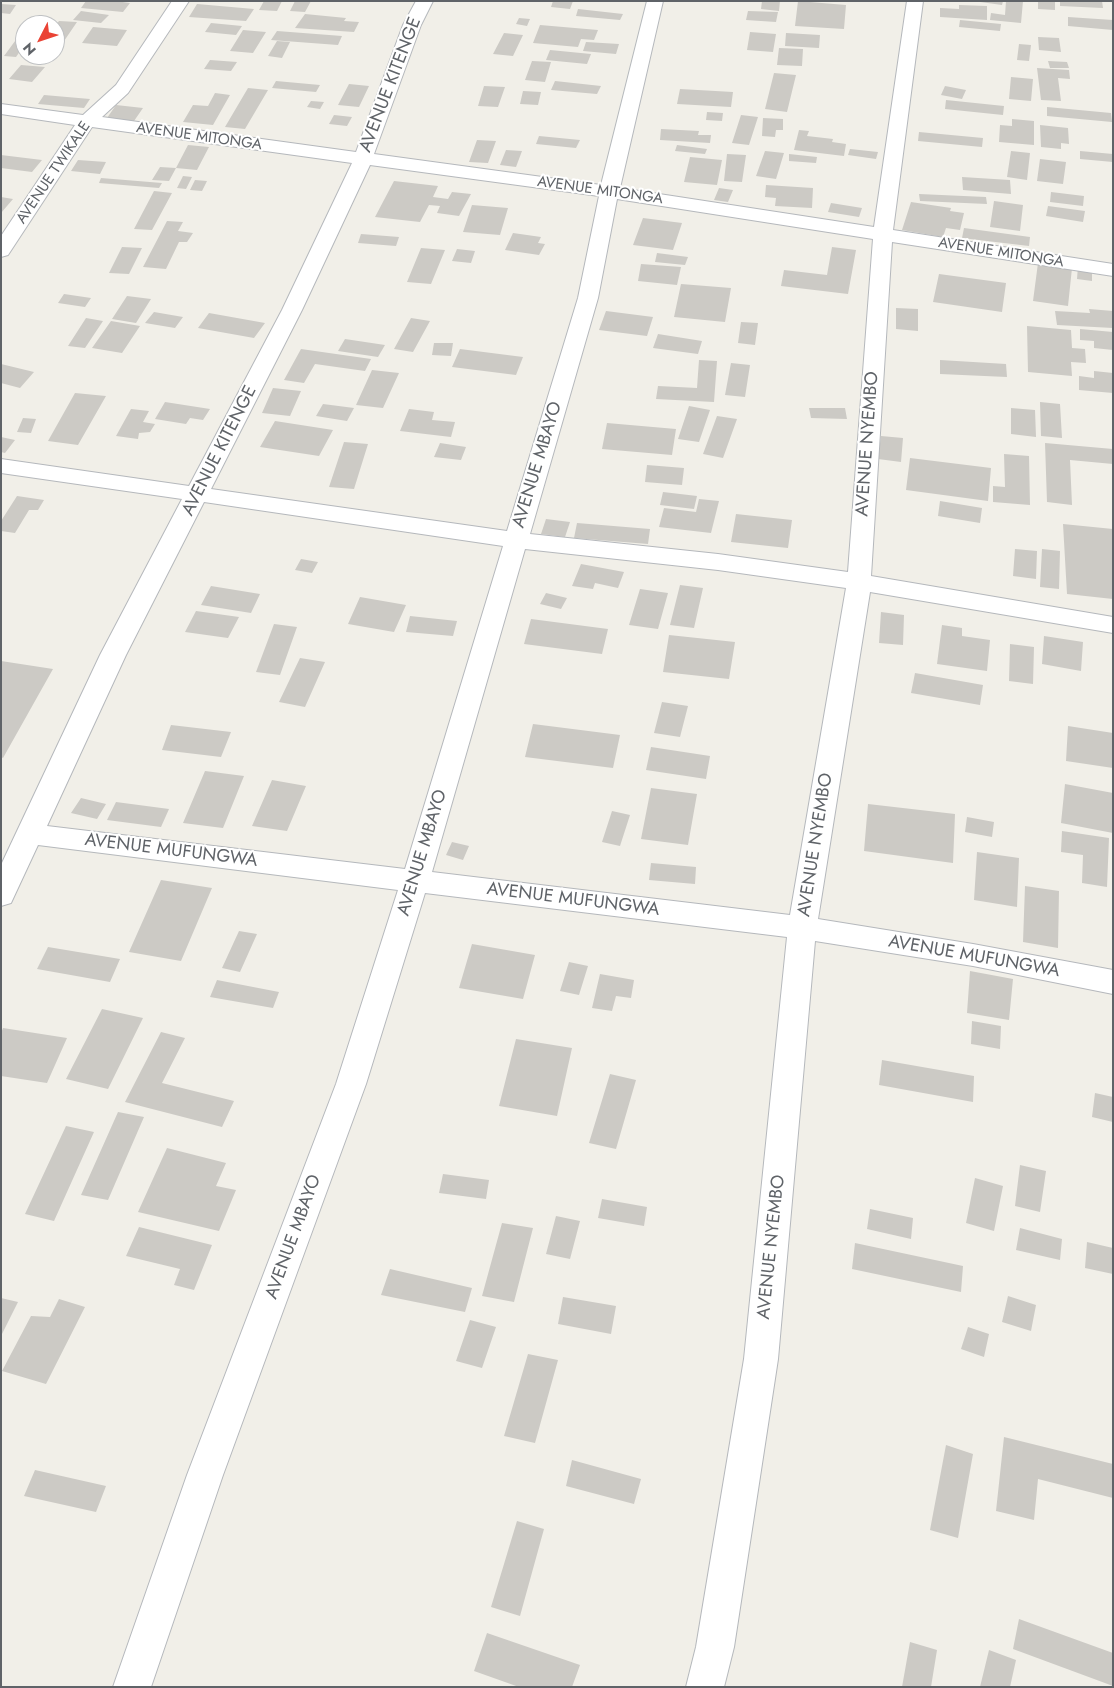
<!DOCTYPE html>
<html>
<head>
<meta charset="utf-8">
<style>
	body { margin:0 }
	#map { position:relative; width:1114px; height:1688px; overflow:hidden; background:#f1efe8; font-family:Jost,sans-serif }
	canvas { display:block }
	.frame { position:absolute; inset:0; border:2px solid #5f6368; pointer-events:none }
	.north { position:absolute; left:15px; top:15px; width:50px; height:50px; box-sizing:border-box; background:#fff; border:1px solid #bfc1c3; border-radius:50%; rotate:229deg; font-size:14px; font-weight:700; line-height:20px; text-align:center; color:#5f6368 }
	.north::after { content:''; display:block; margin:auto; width:18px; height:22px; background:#ea4335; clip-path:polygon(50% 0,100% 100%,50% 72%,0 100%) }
</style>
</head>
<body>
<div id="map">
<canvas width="1114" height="1688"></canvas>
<div class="frame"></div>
<div class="north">N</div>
</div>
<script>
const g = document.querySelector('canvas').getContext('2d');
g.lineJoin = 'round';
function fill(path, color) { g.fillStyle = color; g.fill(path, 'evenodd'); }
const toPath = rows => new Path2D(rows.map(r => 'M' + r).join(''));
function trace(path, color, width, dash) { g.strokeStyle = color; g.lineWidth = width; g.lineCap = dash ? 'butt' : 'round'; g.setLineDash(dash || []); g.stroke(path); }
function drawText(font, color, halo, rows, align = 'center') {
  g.font = font + ' Jost,sans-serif'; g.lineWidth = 4; g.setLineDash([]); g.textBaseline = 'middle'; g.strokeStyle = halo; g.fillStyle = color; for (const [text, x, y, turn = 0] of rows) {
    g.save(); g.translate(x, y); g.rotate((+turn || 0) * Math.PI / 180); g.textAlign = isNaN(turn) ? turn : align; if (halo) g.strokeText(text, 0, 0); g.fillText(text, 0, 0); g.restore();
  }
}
fill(toPath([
	[86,1,115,1,130,3,123,12,81,8],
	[264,1,282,1,277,11,259,10],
	[295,1,311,1,305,12,290,11],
	[553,1,573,1,570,9,551,7],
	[762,1,780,1,779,11,761,9],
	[798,1,846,5,844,29,795,26],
	[973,1,1003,1,1002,5],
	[1006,1,1023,1,1021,23,990,20,991,13,1005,15],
	[1038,1,1055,1,1055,10,1038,9],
	[1060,1,1102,1,1103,8,1060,6],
	[1,4,16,5,10,14,1,13],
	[197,4,254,9,246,21,189,17],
	[959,5,987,6,987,20,940,17,940,8,959,9],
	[578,9,623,14,620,20,576,16],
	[81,11,109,15,101,23,73,20],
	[748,11,778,12,776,22,746,20],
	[305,14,346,18,344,21,359,22,354,32,295,28],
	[1068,17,1113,20,1113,30,1068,26],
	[519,18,530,19,527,26,516,24],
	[960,20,1001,24,1000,31,959,27],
	[59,21,77,22,62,44,55,44,55,26],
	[211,23,242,26,236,35,205,32],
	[540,25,598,30,594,40,581,39,578,47,533,43],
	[93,27,127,30,117,46,82,43],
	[243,30,266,32,253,53,230,51],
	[277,31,342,36,338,45,271,40],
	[750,32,776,34,773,52,747,50],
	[504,33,523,35,513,56,493,54],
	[786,33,820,35,819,48,785,46],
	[18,37,25,37,25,44,16,57,4,56],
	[1038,37,1059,38,1061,52,1039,50],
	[277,41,290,42,282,58,268,56],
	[586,42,619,44,616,54,583,51],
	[1019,44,1031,45,1029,61,1017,60],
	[779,48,803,49,802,66,777,65],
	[550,50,591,54,587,64,546,60],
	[210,60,237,62,231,71,204,69],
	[532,61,551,62,545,82,525,80],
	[1048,61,1067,62,1069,68,1050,68],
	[21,65,45,67,32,82,9,79],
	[1037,68,1069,70,1070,79,1058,78,1061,101,1041,100],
	[774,73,796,75,787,112,765,109],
	[1011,77,1033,79,1031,101,1009,99],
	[276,81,320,85,316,92,272,88],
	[555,81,601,86,597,94,551,90],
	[349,84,369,86,359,107,338,105],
	[484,86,505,87,498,107,478,106],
	[945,86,966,90,962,99,941,95],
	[248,88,268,90,245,129,225,127],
	[680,89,733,92,731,107,677,104],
	[523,91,541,92,538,105,520,104],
	[215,93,230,95,213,125,183,122,193,105,208,106],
	[44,95,90,99,84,108,38,104],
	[946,100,1004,106,1003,115,945,109],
	[311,101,324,102,320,109,307,107],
	[116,105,143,108,134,121,107,118],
	[1047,107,1111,113,1112,122,1047,116],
	[707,112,723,113,722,121,706,120],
	[334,115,352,117,347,126,329,124],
	[741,115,758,117,749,145,732,143],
	[763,118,783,119,783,130,776,130,775,137,762,136],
	[1012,119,1034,121,1034,145,999,142,1000,125,1012,126],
	[1040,125,1068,128,1069,144,1061,143,1061,149,1041,147],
	[661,129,699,131,698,135,711,135,710,143,660,140],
	[799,130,809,131,807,136,833,139,832,142,846,144,844,156,794,150],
	[919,132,983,138,982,147,918,141],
	[539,136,580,140,576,148,536,144],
	[477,140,496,141,488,163,469,162],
	[188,145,209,147,197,170,176,168],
	[677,145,707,149,705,154,675,151],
	[850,149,878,152,876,159,848,155],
	[506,150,522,151,516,167,500,165],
	[765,151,784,153,776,179,756,176],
	[1011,151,1030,153,1027,180,1007,177],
	[1080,151,1113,154,1113,162,1080,159],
	[727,154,746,155,742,182,724,181],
	[789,154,817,157,816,163,789,161],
	[1,155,42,160,32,172,1,168],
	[690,157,722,160,717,185,684,182],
	[1040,159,1066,162,1063,184,1037,181],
	[78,160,106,162,100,174,71,171],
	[160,167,176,168,169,181,152,180],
	[183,176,192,177,186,189,177,188],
	[962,177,1010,180,1011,194,963,190],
	[101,178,162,183,159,188,99,183],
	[195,180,207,181,202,191,190,190],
	[394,181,438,186,433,197,448,199,452,192,471,194,459,216,437,213,440,206,429,205,420,222,375,217],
	[766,185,813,188,812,208,775,206,776,198,765,197],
	[719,188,733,190,728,202,714,200],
	[154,191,172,193,152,230,134,229],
	[1051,192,1084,196,1083,206,1050,202],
	[919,194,986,197,987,204,920,201],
	[1,197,13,199,1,213],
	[994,201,1023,205,1020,231,990,227],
	[911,202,951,208,950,211,964,213,960,230,946,228,943,237,902,230],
	[831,203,862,208,859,217,828,212],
	[472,205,508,208,500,235,463,232],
	[1048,206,1085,211,1083,222,1046,216],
	[643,218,682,223,673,250,633,245],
	[167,221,183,222,178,231,193,233,187,242,179,242,166,269,143,267],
	[964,228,1030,237,1029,246,962,238],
	[513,233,541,237,538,243,545,244,539,255,505,250],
	[361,234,399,237,396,246,358,243],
	[122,247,142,248,129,274,109,273],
	[832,247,856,250,848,294,781,286,784,270,827,275],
	[421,248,445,250,431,284,407,282],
	[457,249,475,251,471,263,452,261],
	[657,253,688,257,685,265,655,262],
	[1038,263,1072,268,1068,306,1033,301],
	[641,264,681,267,677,285,638,281],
	[1078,266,1092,268,1092,281,1077,279],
	[939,274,1006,283,1002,312,933,302],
	[681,284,731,288,725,322,674,317],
	[64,294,91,298,85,307,58,303],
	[127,296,151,299,136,323,112,319],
	[896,308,918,309,918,331,896,329],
	[1089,309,1113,311,1113,328,1057,325,1055,311,1090,313],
	[606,311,653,317,647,336,599,330],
	[154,312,183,317,175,328,145,323],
	[209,313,265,323,254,338,198,328],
	[86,318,103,321,85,348,68,346],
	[411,318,430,321,413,352,394,349],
	[111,321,140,326,122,353,92,348],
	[741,322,758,323,755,345,738,343],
	[1027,326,1071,330,1072,348,1085,349,1086,363,1071,362,1072,376,1028,372],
	[1080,329,1113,332,1113,350,1094,348,1094,341,1080,340],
	[658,334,702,341,698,354,653,348],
	[345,339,385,345,378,357,338,351],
	[434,343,453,343,451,356,432,355],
	[301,349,371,359,365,371,315,364,304,383,284,380],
	[460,349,523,357,516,375,452,367],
	[699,360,717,361,714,402,656,399,658,386,697,388],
	[940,360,1006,364,1007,377,940,374],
	[731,363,750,365,745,397,725,395],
	[1,364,34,372,20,388,1,383],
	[372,370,399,373,383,408,356,405],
	[1094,371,1113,373,1113,393,1079,390,1079,376,1094,378],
	[273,388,301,391,290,416,262,413],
	[75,393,106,396,78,445,48,441],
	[165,402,210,409,203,420,190,418,186,424,155,419],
	[1040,402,1060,404,1062,438,1041,436],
	[323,404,354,408,347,421,316,416],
	[689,406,710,410,699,442,678,439],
	[809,408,845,408,847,419,811,418],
	[1011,408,1035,410,1036,437,1011,434],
	[131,409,149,411,143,422,155,424,150,432,139,433,138,439,116,436],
	[409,409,434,412,432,420,455,422,451,437,400,431],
	[717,416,737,419,723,458,703,454],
	[23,418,36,419,31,433,17,432],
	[275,421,333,430,319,456,260,447],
	[607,423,676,429,672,455,602,449],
	[881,436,903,438,901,462,878,459],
	[1,437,15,440,5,453,1,452],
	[344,442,368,444,354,489,329,487],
	[440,443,466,447,461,460,434,457],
	[1045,443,1113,449,1113,464,1070,460,1072,505,1047,502],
	[1004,454,1029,456,1030,505,993,502,993,486,1005,487],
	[910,458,991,468,988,501,906,490],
	[647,465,684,468,682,485,645,482],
	[663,492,697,496,694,509,660,505],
	[17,496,44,500,38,510,29,510,15,533,1,531,1,521],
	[699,499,719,501,711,533,659,527,664,508,696,512],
	[940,501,982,508,980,523,938,516],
	[736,514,792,520,788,548,731,542],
	[546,519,570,522,565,537,541,534],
	[577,523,650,529,648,544,574,538],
	[1063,524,1113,529,1113,599,1067,594],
	[1015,549,1037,551,1036,579,1013,576],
	[1042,549,1060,551,1059,589,1040,587],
	[301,559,318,562,312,573,295,570],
	[581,564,624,572,618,588,595,583,593,589,572,586],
	[680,585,703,588,694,628,670,625],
	[211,586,260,594,251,613,201,605],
	[640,589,668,593,658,629,629,625],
	[546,593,567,598,561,609,540,604],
	[360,597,406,605,394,632,348,624],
	[196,611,239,617,228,638,185,632],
	[881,612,904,615,903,645,879,643],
	[410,616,457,621,453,636,406,632],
	[531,619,608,629,602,654,524,644],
	[274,624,297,627,280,675,256,672],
	[942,625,962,628,962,636,990,640,987,671,937,664],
	[669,635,735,642,729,679,663,672],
	[1044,636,1083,642,1081,671,1042,664],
	[1010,644,1034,647,1033,684,1009,681],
	[300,658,325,662,305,707,279,702],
	[1,661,53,669,3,758,1,757],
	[915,673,983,685,980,705,911,693],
	[662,702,688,706,680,737,654,733],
	[533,724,620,735,613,768,525,757],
	[171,725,231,732,221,757,162,750],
	[1068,726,1113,733,1113,768,1066,761],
	[651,747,710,756,706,779,646,770],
	[205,771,244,776,223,828,183,823],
	[272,780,306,786,287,831,252,826],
	[1065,784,1113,793,1113,833,1061,823],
	[651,788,697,794,688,845,641,839],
	[81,798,106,804,97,819,71,813],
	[116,802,169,809,161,827,107,820],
	[868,804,955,814,953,863,864,851],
	[612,811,630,815,620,846,602,842],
	[967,817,994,822,992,837,965,832],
	[1062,831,1109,838,1107,887,1082,883,1083,855,1061,852],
	[452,842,469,846,463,860,446,855],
	[977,852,1019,858,1017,907,974,900],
	[651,863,696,867,695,884,649,880],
	[161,880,212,888,181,961,129,952],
	[1025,886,1059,891,1058,948,1023,942],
	[239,931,257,934,240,972,222,968],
	[472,944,535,955,523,999,459,988],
	[48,947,120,959,110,982,37,969],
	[569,962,588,966,579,995,560,991],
	[970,971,1013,979,1009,1020,967,1013],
	[600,974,634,980,631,998,616,996,612,1011,592,1008],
	[217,980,279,992,273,1008,210,997],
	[102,1009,143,1018,108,1089,66,1079],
	[972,1021,1001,1026,1000,1049,971,1044],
	[3,1028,67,1038,47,1083,1,1076,1,1033],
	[161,1032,185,1038,162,1083,234,1101,222,1127,125,1102],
	[516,1039,572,1048,557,1116,499,1106],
	[882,1060,974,1076,973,1102,879,1085],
	[610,1074,636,1080,616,1149,589,1143],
	[1095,1093,1113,1097,1113,1122,1092,1117],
	[118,1112,144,1117,108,1200,81,1195],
	[66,1126,94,1132,54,1221,25,1214],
	[167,1148,226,1163,216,1186,236,1190,219,1231,138,1212],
	[1020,1165,1046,1171,1040,1212,1015,1206],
	[443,1174,489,1180,486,1199,439,1193],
	[975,1178,1003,1186,994,1231,966,1223],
	[602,1199,647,1207,644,1226,598,1218],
	[870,1209,913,1218,911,1239,867,1229],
	[556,1216,580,1221,570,1259,546,1254],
	[502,1223,533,1228,514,1302,482,1296],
	[139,1227,212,1245,194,1290,174,1285,180,1269,126,1256],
	[1020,1228,1062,1239,1060,1260,1016,1250],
	[1087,1242,1113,1248,1113,1274,1085,1268],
	[855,1243,963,1266,961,1292,852,1269],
	[390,1269,472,1288,465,1312,381,1295],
	[1008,1296,1036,1305,1031,1331,1002,1322],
	[563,1297,616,1306,611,1334,558,1324],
	[1,1298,18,1302,1,1336],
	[59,1299,85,1307,46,1384,2,1371,31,1316,50,1317],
	[470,1320,496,1327,482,1368,456,1361],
	[968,1327,989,1334,984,1357,961,1349],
	[528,1354,558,1360,535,1443,504,1436],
	[1004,1437,1113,1464,1113,1498,1038,1479,1034,1520,996,1511],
	[946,1445,973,1454,958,1538,930,1530],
	[572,1460,641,1479,634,1504,566,1486],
	[35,1470,106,1486,96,1512,24,1496],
	[517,1521,544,1529,520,1616,491,1607],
	[1019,1619,1113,1653,1113,1686,1013,1649],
	[487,1633,580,1665,572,1687,519,1687,474,1671],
	[910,1642,937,1650,931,1687,902,1687],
	[989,1650,1016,1660,1010,1687,980,1687]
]), '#cccac5');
const minor = toPath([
	[172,1,189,1,128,93,102,117,356,152,403,25,416,1,433,1,421,25,374,154,601,185,647,1,663,1,620,188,874,227,907,1,923,1,893,230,1113,264,1113,276,892,242,871,576,1113,617,1113,633,870,592,818,919,973,944,1113,970,1113,994,973,966,815,941,778,1359,734,1647,724,1687,686,1687,696,1647,744,1359,787,937,425,893,366,1084,223,1475,151,1687,113,1687,187,1475,336,1084,398,890,38,845,11,903,1,906,1,865,100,655,182,499,1,473,1,459,189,486,282,310,352,163,92,127,8,255,1,257,1,236,75,125,1,114,1,104,83,115,116,85,172,1],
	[370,165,599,196,578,298,507,531,211,489,302,310,370,165],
	[617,199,873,239,848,572,718,554,530,534,598,298,617,199],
	[204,502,503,546,405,869,47,826,126,655,204,502],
	[525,549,718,570,846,588,790,915,432,872,525,549]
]);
trace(minor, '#b5b8bc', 2);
fill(minor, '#fff');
drawText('15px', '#5f6368', '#fff', [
	["AVENUE MITONGA",199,137,8],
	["AVENUE TWIKALE",54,173,-56],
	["AVENUE MITONGA",600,191,8],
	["AVENUE MITONGA",1001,253,9]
]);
drawText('18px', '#5f6368', '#fff', [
	["AVENUE KITENGE",391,85,-69],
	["AVENUE NYEMBO",868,444,-86],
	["AVENUE KITENGE",220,451,-63],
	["AVENUE MBAYO",538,465,-73],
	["AVENUE NYEMBO",816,845,-81],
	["AVENUE MUFUNGWA",171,851,7],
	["AVENUE MBAYO",423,853,-73],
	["AVENUE MUFUNGWA",573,900,7],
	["AVENUE MUFUNGWA",974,957,10],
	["AVENUE MBAYO",294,1237,-70],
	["AVENUE NYEMBO",772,1247,-84]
]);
</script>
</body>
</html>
